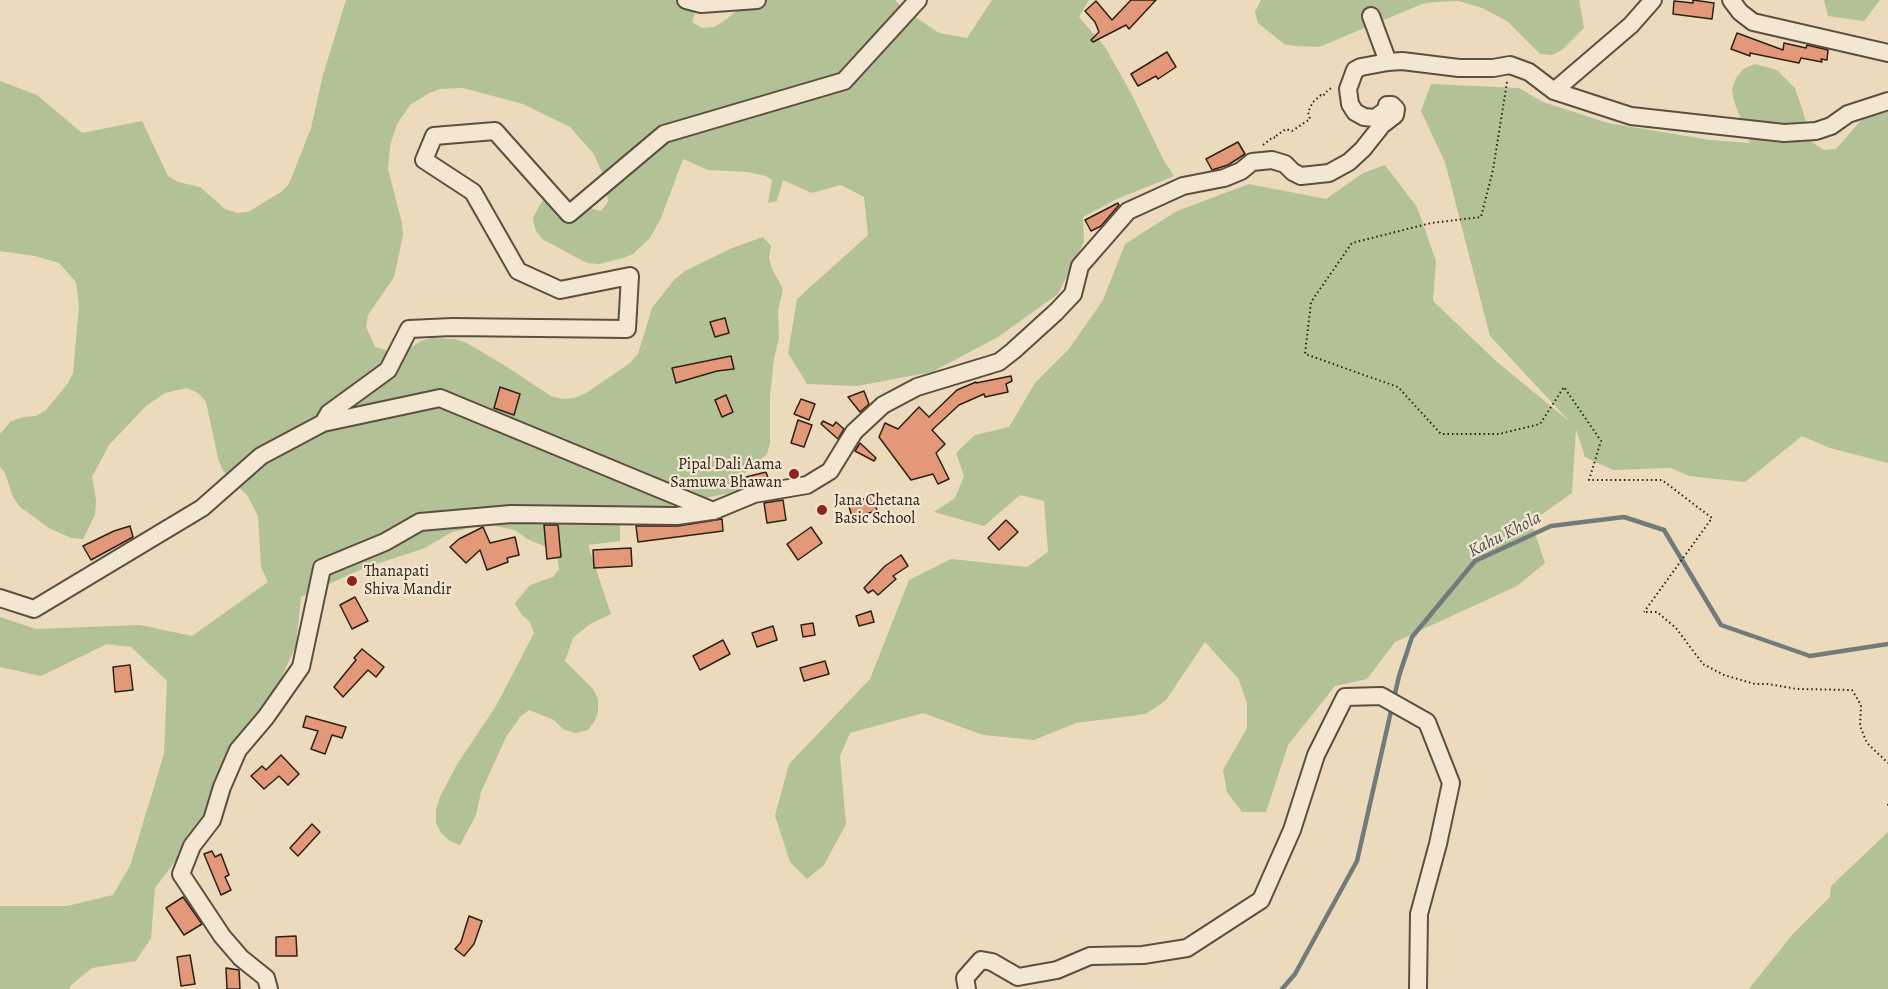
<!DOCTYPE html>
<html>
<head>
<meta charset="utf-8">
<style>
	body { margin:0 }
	canvas { display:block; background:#ecdabc }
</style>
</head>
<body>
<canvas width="1888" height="989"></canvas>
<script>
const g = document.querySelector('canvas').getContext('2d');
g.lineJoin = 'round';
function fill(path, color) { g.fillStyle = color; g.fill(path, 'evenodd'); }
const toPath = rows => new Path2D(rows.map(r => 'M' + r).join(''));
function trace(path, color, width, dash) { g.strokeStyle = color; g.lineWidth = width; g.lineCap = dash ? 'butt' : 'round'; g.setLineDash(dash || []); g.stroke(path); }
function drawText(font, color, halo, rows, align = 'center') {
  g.font = font + ' Alegreya,serif'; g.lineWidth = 4.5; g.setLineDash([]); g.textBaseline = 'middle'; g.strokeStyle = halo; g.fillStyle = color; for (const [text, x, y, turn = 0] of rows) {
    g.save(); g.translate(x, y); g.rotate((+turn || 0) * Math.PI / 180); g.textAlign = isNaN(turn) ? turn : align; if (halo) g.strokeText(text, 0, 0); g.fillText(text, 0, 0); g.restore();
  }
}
fill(toPath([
	[346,0,699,0,692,22,702,28,714,27,724,21,750,0,895,0,902,8,939,33,967,38,992,0,1089,0,1079,17,1105,47,1132,95,1163,159,1174,176,1117,199,1083,217,1084,242,1058,294,998,337,932,372,857,386,807,384,788,353,797,299,868,235,864,197,841,185,812,193,783,180,777,201,768,203,772,180,766,176,747,172,708,170,683,159,661,218,650,238,633,254,623,258,599,264,587,263,542,239,535,229,533,218,539,206,546,197,557,194,578,205,601,211,608,202,604,177,594,154,570,127,523,104,463,88,440,89,429,93,410,105,397,124,390,146,388,169,402,223,403,235,394,277,368,315,366,327,375,347,400,354,421,341,432,338,455,339,467,343,504,365,551,396,562,399,574,398,586,393,630,363,638,354,652,308,674,280,685,271,732,248,763,237,771,246,769,258,772,269,783,289,778,311,779,338,774,358,770,396,770,443,767,454,739,478,743,490,673,505,620,525,620,541,588,545,611,614,590,624,573,638,565,661,593,689,598,699,598,711,595,721,588,730,575,733,563,729,554,720,529,710,520,717,506,737,481,792,476,815,460,845,450,841,441,833,436,823,436,810,439,799,456,766,496,706,534,633,530,622,521,614,515,603,530,585,553,577,559,569,557,556,549,548,527,539,515,530,485,524,452,532,425,548,364,568,301,597,296,646,276,689,209,796,198,831,155,888,151,938,136,961,92,968,70,986,70,989,0,989,0,906,67,906,113,895,130,866,164,754,167,681,131,647,107,644,41,676,0,667,0,617,36,629,140,625,192,636,268,582,261,567,258,516,247,495,229,478,222,469,218,458,206,402,198,393,187,388,165,393,146,406,109,445,92,477,96,500,95,515,83,539,71,538,49,528,20,507,13,497,5,473,0,467,0,434,11,421,24,417,36,416,46,410,68,383,73,373,79,306,76,282,59,263,35,256,0,251,0,81,37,95,82,133,142,121,168,176,178,182,200,187,225,209,237,213,248,212,281,192,289,184,311,128,323,75],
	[1261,0,1579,0,1584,28,1562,50,1552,55,1540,54,1507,21,1482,8,1459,1,1435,2,1422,4,1319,47,1295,46,1284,44,1258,23,1255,12],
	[1824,0,1880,0,1864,21,1828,16],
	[1755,64,1777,70,1795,88,1806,121,1806,133,1813,143,1824,150,1836,149,1877,102,1888,98,1888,463,1830,448,1802,436,1745,482,1689,476,1671,468,1613,470,1585,457,1576,429,1572,493,1531,522,1545,563,1517,586,1395,642,1367,679,1335,686,1288,745,1266,812,1242,812,1227,792,1223,770,1247,728,1247,703,1238,678,1205,642,1166,700,1146,714,1076,723,1034,740,983,735,923,713,850,733,840,756,846,824,824,865,807,879,790,862,775,816,789,764,870,679,909,580,951,559,1027,567,1048,552,1044,501,1020,495,984,526,934,512,955,498,964,476,956,453,975,435,1009,427,1035,383,1069,349,1103,300,1125,244,1177,211,1249,184,1326,199,1363,173,1385,165,1417,207,1436,261,1433,301,1496,361,1570,422,1490,336,1445,162,1421,111,1431,84,1519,88,1543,102,1608,123,1710,140,1750,143,1734,101,1732,89,1736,78,1743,69],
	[1888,832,1888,989,1749,989,1792,935,1830,897,1831,886]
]), '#b2c196');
trace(toPath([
	[1282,989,1295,974,1357,861,1399,676,1412,637,1475,561,1551,526,1624,517,1664,530,1721,625,1810,656,1888,644]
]), '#727b7b', 4.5);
const building = toPath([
	[1131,0,1156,0,1129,29,1126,25,1093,42,1091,40,1099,32,1095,22,1085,11,1096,1,1112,20,1131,0],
	[1693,0,1714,3,1712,19,1673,14,1674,1,1693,3,1693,0],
	[1737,33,1783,50,1784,43,1806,48,1807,45,1828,50,1827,60,1821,59,1822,62,1801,58,1799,63,1750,53,1750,56,1731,49,1737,33],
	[1167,52,1176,67,1158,79,1156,76,1138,86,1131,74,1167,52],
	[1238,142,1245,154,1228,165,1212,170,1206,159,1238,142],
	[1118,203,1119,205,1101,226,1091,231,1085,220,1118,203],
	[725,318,729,333,715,337,710,322,725,318],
	[731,356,734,369,717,371,676,383,672,368,731,356],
	[1011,376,1012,381,1006,384,1008,392,985,397,984,394,959,405,932,430,945,444,936,453,949,479,938,484,933,474,911,480,879,437,885,423,898,429,919,407,929,417,957,390,976,382,976,383,1011,376],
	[500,387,520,394,514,415,494,408,500,387],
	[864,391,869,404,860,412,848,397,864,391],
	[726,395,733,412,722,417,715,400,726,395],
	[801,399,815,404,809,420,794,414,801,399],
	[798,420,812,425,804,447,791,443,798,420],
	[823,421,833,426,836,422,844,429,838,439,821,424,823,421],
	[860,443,876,458,874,461,855,451,860,443],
	[766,472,769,481,748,485,746,477,766,472],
	[874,496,877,511,852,517,848,503,874,496],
	[783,500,786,520,767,523,764,503,783,500],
	[722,519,723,531,638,542,636,526,678,526,722,519],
	[1006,520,1018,532,999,550,988,538,1006,520],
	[544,525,558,525,561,557,547,559,544,525],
	[130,526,133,537,91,560,83,546,114,531,130,526],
	[483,527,490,543,515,537,519,555,507,558,508,562,487,570,480,550,466,563,450,547,459,539,483,527],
	[811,527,822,543,798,560,787,544,811,527],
	[631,548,632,566,594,568,593,550,631,548],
	[901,555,908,566,893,576,896,579,878,595,873,590,868,593,864,588,885,566,901,555],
	[355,597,368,621,352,629,340,605,355,597],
	[871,611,874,622,859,626,856,616,871,611],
	[813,623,815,635,803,637,801,625,813,623],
	[773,626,777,640,757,647,752,633,773,626],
	[723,640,730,654,700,670,693,656,723,640],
	[362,649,384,667,376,677,368,670,343,697,334,687,356,660,354,658,362,649],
	[825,661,829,674,804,681,800,668,825,661],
	[130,665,133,690,115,692,113,667,130,665],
	[306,716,346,727,342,738,332,735,325,754,311,749,318,731,303,727,306,716],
	[281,755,299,774,288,785,279,776,264,789,251,776,262,766,266,770,281,755],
	[312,824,320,832,298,856,290,848,312,824],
	[212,851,215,857,221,854,229,875,225,877,231,890,221,895,204,854,212,851],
	[183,897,202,924,184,935,166,908,183,897],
	[469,916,482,921,474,944,464,956,455,949,461,942,469,916],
	[296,936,297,956,276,956,276,937,296,936],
	[190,955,195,984,181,986,177,957,190,955],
	[226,968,239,970,240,989,227,989,226,968]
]);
fill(building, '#e39979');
trace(building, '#2d2117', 1.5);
const minor = toPath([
	[686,0,701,4,757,0],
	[1731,0,1740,12,1753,22,1888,53],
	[1388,62,1402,61,1459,68,1493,68,1510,65,1529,72,1554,91,1631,116,1784,133,1816,131,1831,126,1848,114,1888,101],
	[1554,91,1631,25,1653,0],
	[323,423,329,413,388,370,409,329,452,327,627,329,630,276,560,290,518,271,473,192,424,160,434,136,495,131,569,214,664,134,844,81,918,0],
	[0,598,34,609,202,508,261,456,323,423,440,398,713,511,754,494,807,485,830,471,854,432,883,405,917,387,999,362,1013,351,1056,312,1073,294,1080,266,1128,211,1183,186,1224,178,1241,171,1252,162,1272,160,1285,164,1293,172,1301,176,1329,173,1349,162,1363,149,1382,125,1395,115,1396,109,1392,105,1387,105,1386,110,1375,118,1364,117,1355,112,1350,104,1348,89,1355,70,1361,67,1388,62,1371,16],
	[269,989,266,978,241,958,222,936,181,874,192,846,212,820,222,787,238,750,266,717,301,667,322,568,385,542,420,522,511,514,677,516,712,511],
	[967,989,965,978,981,960,992,962,1018,977,1057,970,1090,956,1143,955,1187,948,1261,900,1292,830,1316,755,1345,697,1381,696,1427,722,1451,783,1438,844,1419,914,1418,989]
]);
trace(minor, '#5d4f40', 20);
trace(toPath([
	[1507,82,1493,170,1481,217,1431,223,1352,243,1311,302,1305,354,1398,387,1441,434,1499,434,1540,424,1564,387,1601,441,1589,480,1662,480,1712,518,1644,612],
	[1263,145,1273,137,1276,138,1277,135,1286,129,1292,131,1310,119,1308,112,1313,102,1321,95,1323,96,1328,90,1333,87],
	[1646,612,1657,612,1676,628,1703,664,1724,675,1755,684,1768,684,1797,689,1852,690,1861,705,1860,726,1867,743,1888,763],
	[1888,804,1888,806]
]), '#2d2117', 2, [1.5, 3]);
trace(minor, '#f3e7d3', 16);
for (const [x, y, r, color] of [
	[794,474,6,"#8f2418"],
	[822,510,6,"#8f2418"],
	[352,581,6,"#8f2418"]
]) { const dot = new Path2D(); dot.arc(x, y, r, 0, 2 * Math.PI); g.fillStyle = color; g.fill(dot); trace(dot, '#f3e7d3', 2); }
drawText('16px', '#2d2117', '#f3e7d3', [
	["Pipal Dali Aama",782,465,"right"],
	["Samuwa Bhawan",782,483,"right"],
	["Jana Chetana",834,501],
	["Basic School",834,519],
	["Thanapati",364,572],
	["Shiva Mandir",364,590]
], 'left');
drawText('italic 18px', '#504e49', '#f3e7d3', [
	["Kahu Khola",1505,535,-27]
]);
</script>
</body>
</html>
